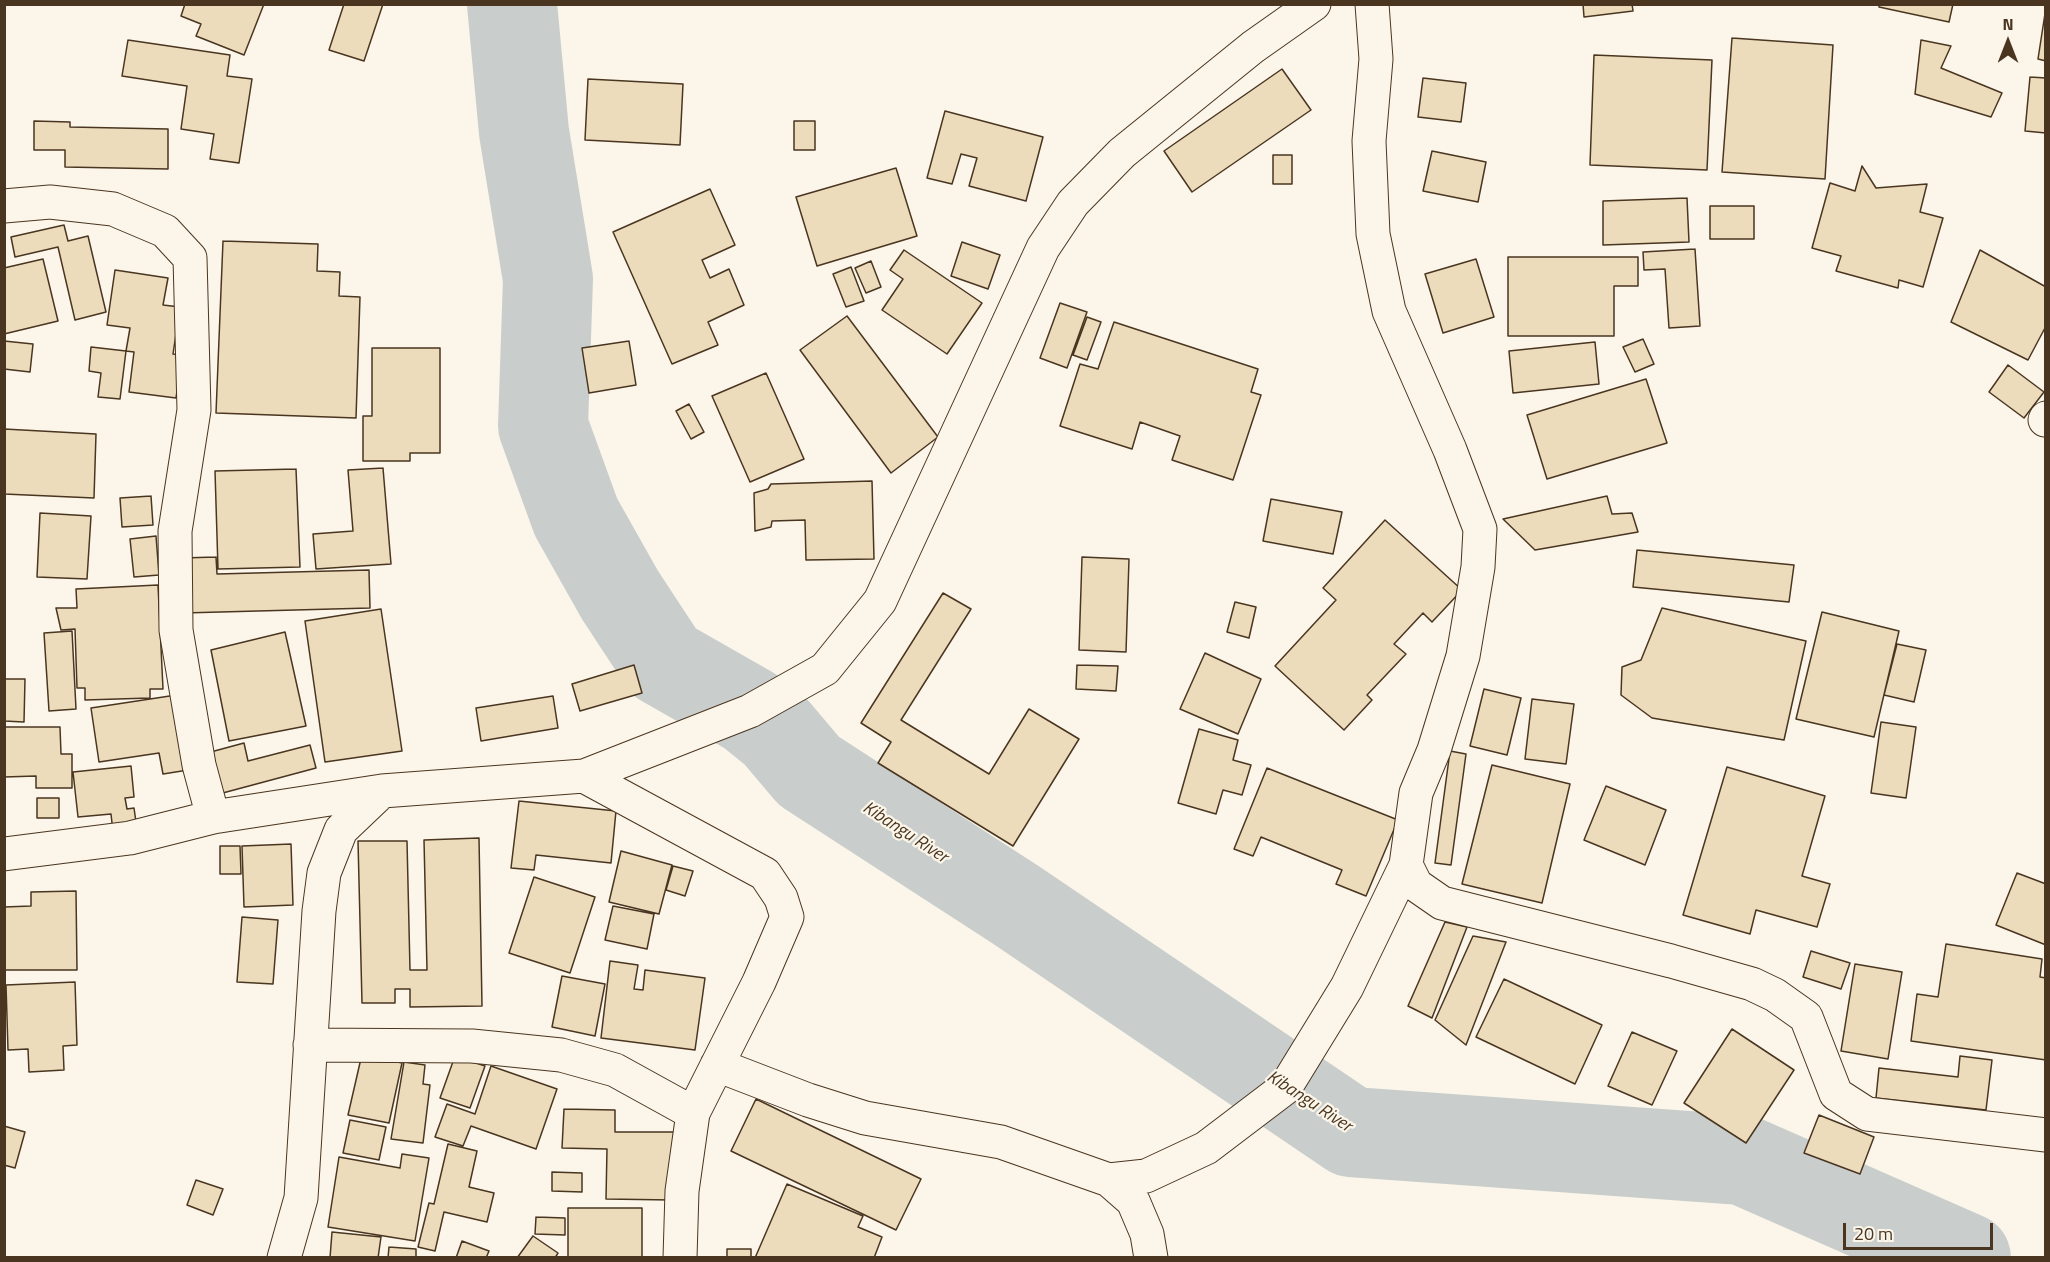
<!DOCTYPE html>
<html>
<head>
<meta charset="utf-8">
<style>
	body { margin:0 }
	#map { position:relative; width:2050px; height:1262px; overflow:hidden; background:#fbf6e9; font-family:"Titillium Web",sans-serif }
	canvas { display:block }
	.frame { position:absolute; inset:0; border:6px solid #4a3520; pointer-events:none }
	.north { position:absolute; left:1978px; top:12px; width:60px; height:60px; -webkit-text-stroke:4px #fbf6e9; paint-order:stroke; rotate:0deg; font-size:16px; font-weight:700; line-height:24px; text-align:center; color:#4a3520 }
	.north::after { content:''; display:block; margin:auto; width:21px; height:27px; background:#4a3520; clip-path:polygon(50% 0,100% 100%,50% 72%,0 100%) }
	.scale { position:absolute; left:1843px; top:1223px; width:150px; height:27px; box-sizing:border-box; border:3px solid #4a3520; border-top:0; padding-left:8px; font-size:18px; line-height:21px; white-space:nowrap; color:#4a3520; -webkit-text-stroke:4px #fbf6e9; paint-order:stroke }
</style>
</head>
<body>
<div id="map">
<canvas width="2050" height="1262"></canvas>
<div class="frame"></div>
<div class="north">N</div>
<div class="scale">20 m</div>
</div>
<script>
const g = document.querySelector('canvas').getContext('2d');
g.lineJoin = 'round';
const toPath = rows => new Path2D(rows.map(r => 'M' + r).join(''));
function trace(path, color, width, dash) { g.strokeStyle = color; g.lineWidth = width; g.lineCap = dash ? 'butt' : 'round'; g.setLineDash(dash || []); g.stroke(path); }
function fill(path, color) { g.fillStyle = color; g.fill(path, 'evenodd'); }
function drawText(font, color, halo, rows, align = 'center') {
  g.font = font + ' "Titillium Web",sans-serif'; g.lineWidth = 4.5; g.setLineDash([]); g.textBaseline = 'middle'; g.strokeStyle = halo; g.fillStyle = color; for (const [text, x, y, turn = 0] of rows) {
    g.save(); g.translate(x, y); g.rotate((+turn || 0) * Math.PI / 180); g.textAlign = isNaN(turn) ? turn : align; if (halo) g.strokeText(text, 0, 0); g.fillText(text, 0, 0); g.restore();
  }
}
trace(toPath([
	[512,4,524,132,548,279,543,426,576,517,620,595,664,662,750,711,776,732,809,771,1016,905,1351,1132,1743,1160,1966,1258]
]), '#c9cecd', 90);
const building = toPath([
	[185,4,264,4,244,55,196,36,201,24,181,16,185,4],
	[344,4,383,4,364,61,329,50,344,4],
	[1583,4,1632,4,1633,11,1584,17,1583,4],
	[1879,4,1953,4,1949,22,1879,7,1879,4],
	[2046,7,2046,61,2038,59,2046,7],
	[1732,38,1833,45,1825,179,1722,172,1732,38],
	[128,40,230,55,227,76,252,79,239,163,210,159,214,134,181,129,187,86,122,76,128,40],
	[1921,40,1951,46,1941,68,2002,93,1991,117,1915,94,1921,40],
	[1594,55,1712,60,1707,170,1590,165,1594,55],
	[1282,69,1311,110,1192,192,1164,151,1282,69],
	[2030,77,2046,78,2046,133,2025,131,2030,77],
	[1423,78,1466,83,1461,122,1418,117,1423,78],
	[588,79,683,84,680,145,585,140,588,79],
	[945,111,1043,137,1026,201,969,186,977,158,961,154,952,184,927,178,945,111],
	[34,121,70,122,70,127,168,129,168,169,65,167,65,150,34,150,34,121],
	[794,121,815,121,815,150,794,150,794,121],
	[1432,151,1486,162,1478,202,1423,191,1432,151],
	[1273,155,1292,155,1292,184,1273,184,1273,155],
	[1862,166,1876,188,1927,184,1920,212,1943,218,1923,287,1899,280,1898,288,1836,271,1841,256,1812,248,1830,183,1855,191,1862,166],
	[896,168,917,236,817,266,796,197,896,168],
	[710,189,735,245,702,260,710,278,729,269,744,305,708,322,718,345,672,364,613,232,710,189],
	[1687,198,1689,242,1603,245,1603,201,1687,198],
	[1710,206,1754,206,1754,239,1710,239,1710,206],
	[64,225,68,241,88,236,106,312,75,320,58,247,15,257,11,237,64,225],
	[223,241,318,244,317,271,340,272,339,296,360,297,356,418,216,413,223,241],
	[962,242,1000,255,988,289,951,276,962,242],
	[1695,249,1700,326,1669,328,1665,269,1644,270,1643,252,1695,249],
	[904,250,982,303,947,354,882,310,903,279,890,270,904,250],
	[1980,250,2046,287,2046,326,2028,360,1951,322,1980,250],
	[1508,257,1638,257,1638,286,1614,286,1614,336,1508,336,1508,257],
	[43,259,58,321,4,334,4,268,43,259],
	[1476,259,1494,317,1443,333,1425,274,1476,259],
	[871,261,881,287,866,293,855,268,871,261],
	[851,267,864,301,846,307,833,274,851,267],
	[115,270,168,278,163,305,180,307,173,354,182,355,176,398,129,392,134,352,126,351,130,328,107,325,115,270],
	[1060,303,1087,312,1067,368,1040,358,1060,303],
	[847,316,938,437,891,473,800,350,847,316],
	[1087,317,1101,322,1087,360,1073,355,1087,317],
	[1114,322,1258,369,1251,392,1261,395,1233,480,1172,460,1180,436,1140,422,1132,449,1060,426,1080,364,1098,369,1114,322],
	[1643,339,1654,364,1635,372,1623,347,1643,339],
	[4,341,33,344,30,372,4,369,4,341],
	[629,341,636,385,589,393,582,348,629,341],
	[1595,342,1599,384,1513,393,1509,351,1595,342],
	[91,347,126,351,120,399,98,397,101,373,89,371,91,347],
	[372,348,440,348,440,453,410,453,410,461,363,461,363,416,372,416,372,348],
	[2008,365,2044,392,2024,418,1989,392,2008,365],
	[766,373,804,459,750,482,712,396,766,373],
	[1646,379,1667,443,1547,479,1527,415,1646,379],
	[689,404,704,432,691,439,676,411,689,404],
	[4,429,96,434,94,498,4,494,4,429],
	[383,468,391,564,316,569,313,534,353,531,348,470,383,468],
	[296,469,300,567,218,569,215,471,296,469],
	[872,481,874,559,806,560,805,520,772,521,771,527,755,531,754,493,768,489,771,484,872,481],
	[151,496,153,525,122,527,120,498,151,496],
	[1607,496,1612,514,1632,513,1638,532,1535,550,1503,519,1607,496],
	[1271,499,1342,512,1333,554,1263,541,1271,499],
	[40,513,91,516,87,579,37,577,40,513],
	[1385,520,1462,590,1432,622,1423,613,1394,644,1406,654,1367,695,1372,700,1344,730,1275,666,1336,600,1323,588,1385,520],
	[156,536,159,575,134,577,130,539,156,536],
	[1637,550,1794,565,1789,602,1633,587,1637,550],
	[216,557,217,574,369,570,370,608,183,613,182,558,216,557],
	[1082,557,1129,559,1126,652,1079,650,1082,557],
	[158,585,163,689,150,689,150,698,85,700,85,688,77,688,75,629,61,630,56,608,77,608,76,589,158,585],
	[943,593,971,609,901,720,989,774,1029,709,1079,739,1013,846,878,763,891,742,861,723,943,593],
	[1235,602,1256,607,1249,638,1227,632,1235,602],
	[1662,608,1806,641,1784,740,1652,718,1621,695,1622,667,1641,660,1662,608],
	[381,609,402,751,325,762,305,621,381,609],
	[1822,612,1899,631,1874,737,1796,719,1822,612],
	[72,631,76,709,49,711,44,633,72,631],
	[285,632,306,726,229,741,211,650,285,632],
	[1897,644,1926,650,1914,702,1884,695,1897,644],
	[1205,653,1261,679,1238,734,1180,709,1205,653],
	[634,665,642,693,580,711,572,684,634,665],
	[1077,665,1118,666,1116,691,1076,689,1077,665],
	[4,679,25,679,24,722,4,721,4,679],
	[1484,689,1521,698,1507,755,1470,746,1484,689],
	[196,692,207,767,163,774,159,753,99,762,91,708,196,692],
	[553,696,558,728,481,741,476,708,553,696],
	[1532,699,1574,704,1566,764,1525,759,1532,699],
	[1881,722,1916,727,1906,798,1871,793,1881,722],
	[4,727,60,727,61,754,72,754,72,788,36,788,36,776,4,777,4,727],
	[1199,729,1238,740,1233,760,1251,765,1242,795,1223,790,1216,814,1178,803,1199,729],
	[244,743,248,761,310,745,316,768,219,794,207,753,244,743],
	[1450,751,1466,754,1451,865,1435,863,1450,751],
	[1492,765,1570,784,1542,903,1462,884,1492,765],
	[131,766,134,797,125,798,127,809,134,808,137,829,113,832,111,814,78,817,73,772,131,766],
	[1727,767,1825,796,1802,876,1830,884,1817,927,1756,910,1750,934,1683,915,1727,767],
	[1267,768,1398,820,1366,896,1336,884,1342,870,1261,837,1253,856,1234,849,1267,768],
	[1606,786,1666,810,1645,865,1584,840,1606,786],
	[37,798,59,798,59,818,37,818,37,798],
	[519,801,616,811,611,863,536,855,534,870,511,868,519,801],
	[479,838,482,1006,410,1007,410,989,395,989,395,1003,362,1003,358,841,407,841,410,970,427,970,424,840,479,838],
	[291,844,293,905,244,907,242,846,291,844],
	[220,846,240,846,241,874,220,874,220,846],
	[621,851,672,865,659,914,609,902,621,851],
	[673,866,693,871,685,896,666,890,673,866],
	[2017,873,2046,884,2046,945,1996,925,2017,873],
	[534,877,595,897,570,973,509,953,534,877],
	[76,891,77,970,4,970,4,907,31,906,31,892,76,891],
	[613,906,654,914,647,949,605,940,613,906],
	[242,917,278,920,273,984,237,982,242,917],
	[1445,922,1467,927,1432,1018,1408,1006,1445,922],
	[1473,936,1506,942,1466,1045,1435,1020,1473,936],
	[1946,944,2042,959,2040,977,2046,978,2046,1060,1911,1041,1917,994,1938,997,1946,944],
	[1811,951,1850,963,1841,989,1803,977,1811,951],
	[610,961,638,965,634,989,643,990,645,970,705,978,695,1050,601,1038,610,961],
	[1855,964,1902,972,1888,1059,1841,1051,1855,964],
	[562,976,605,984,595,1036,552,1027,562,976],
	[1504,979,1602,1025,1575,1084,1476,1037,1504,979],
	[75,982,77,1045,63,1046,64,1070,29,1072,28,1049,8,1050,6,985,75,982],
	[1732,1029,1794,1070,1746,1143,1684,1103,1732,1029],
	[1632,1032,1677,1051,1652,1105,1608,1086,1632,1032],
	[362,1054,402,1063,389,1123,348,1115,362,1054],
	[455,1056,485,1066,470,1108,440,1098,455,1056],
	[1960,1056,1992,1060,1986,1110,1876,1098,1879,1068,1958,1077,1960,1056],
	[404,1062,425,1065,423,1084,430,1085,423,1143,391,1139,404,1062],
	[491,1066,557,1089,536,1149,471,1126,463,1146,435,1137,447,1104,475,1114,491,1066],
	[756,1099,921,1179,896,1230,731,1151,756,1099],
	[564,1109,615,1110,615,1132,674,1132,672,1200,606,1199,607,1149,562,1148,564,1109],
	[1819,1115,1874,1137,1860,1174,1804,1153,1819,1115],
	[350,1120,386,1127,379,1160,343,1153,350,1120],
	[4,1126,25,1132,15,1168,4,1165,4,1126],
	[448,1144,477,1151,469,1187,494,1193,487,1222,444,1212,435,1251,418,1247,429,1203,434,1204,448,1144],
	[402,1154,429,1158,415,1241,328,1227,339,1157,400,1168,402,1154],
	[552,1172,582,1173,582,1192,552,1191,552,1172],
	[196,1180,223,1189,213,1215,187,1205,196,1180],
	[787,1184,863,1216,858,1227,882,1237,874,1258,755,1258,787,1184],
	[568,1208,642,1208,642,1258,568,1258,568,1208],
	[536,1217,565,1218,565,1235,535,1234,536,1217],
	[332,1232,381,1237,378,1258,330,1258,332,1232],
	[533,1236,558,1253,555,1258,517,1258,533,1236],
	[462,1241,489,1251,486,1258,456,1258,462,1241],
	[389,1247,416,1249,416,1258,388,1258,389,1247],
	[727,1249,751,1249,751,1258,727,1258,727,1249]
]);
fill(building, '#ecdcbc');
trace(building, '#4a3520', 1.5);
const minor = toPath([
	[1372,4,1376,59,1369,141,1373,234,1389,311,1450,450,1480,529,1478,567,1463,656,1434,750,1416,793,1406,865,1416,885,1442,903,1671,961,1752,984,1775,995,1806,1017,1836,1094,1867,1114,2046,1135],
	[4,206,50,202,113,209,165,231,190,258,194,410,175,531,176,630,199,765,213,817],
	[2045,420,2046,418],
	[584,776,765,874,781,898,787,917,759,982,693,1113,682,1191,680,1258],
	[4,854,130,838,213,817,382,791],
	[310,1045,472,1046,561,1055,615,1070,693,1113],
	[717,1065,808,1100,865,1118,1001,1142,1109,1180,1146,1176,1206,1148,1285,1088,1347,987,1406,865],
	[1109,1180,1133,1201,1147,1234,1151,1258],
	[284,1258,301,1198,319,911,324,873,341,830,382,791,584,776,750,711,825,669,880,601,1043,248,1073,203,1122,153,1253,47,1314,4]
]);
trace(minor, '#4a3520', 35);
trace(minor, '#fbf6e9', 33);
drawText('italic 18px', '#4a3520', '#fbf6e9', [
	["Kibangu River",905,833,33],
	["Kibangu River",1309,1102,33]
]);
</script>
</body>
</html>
